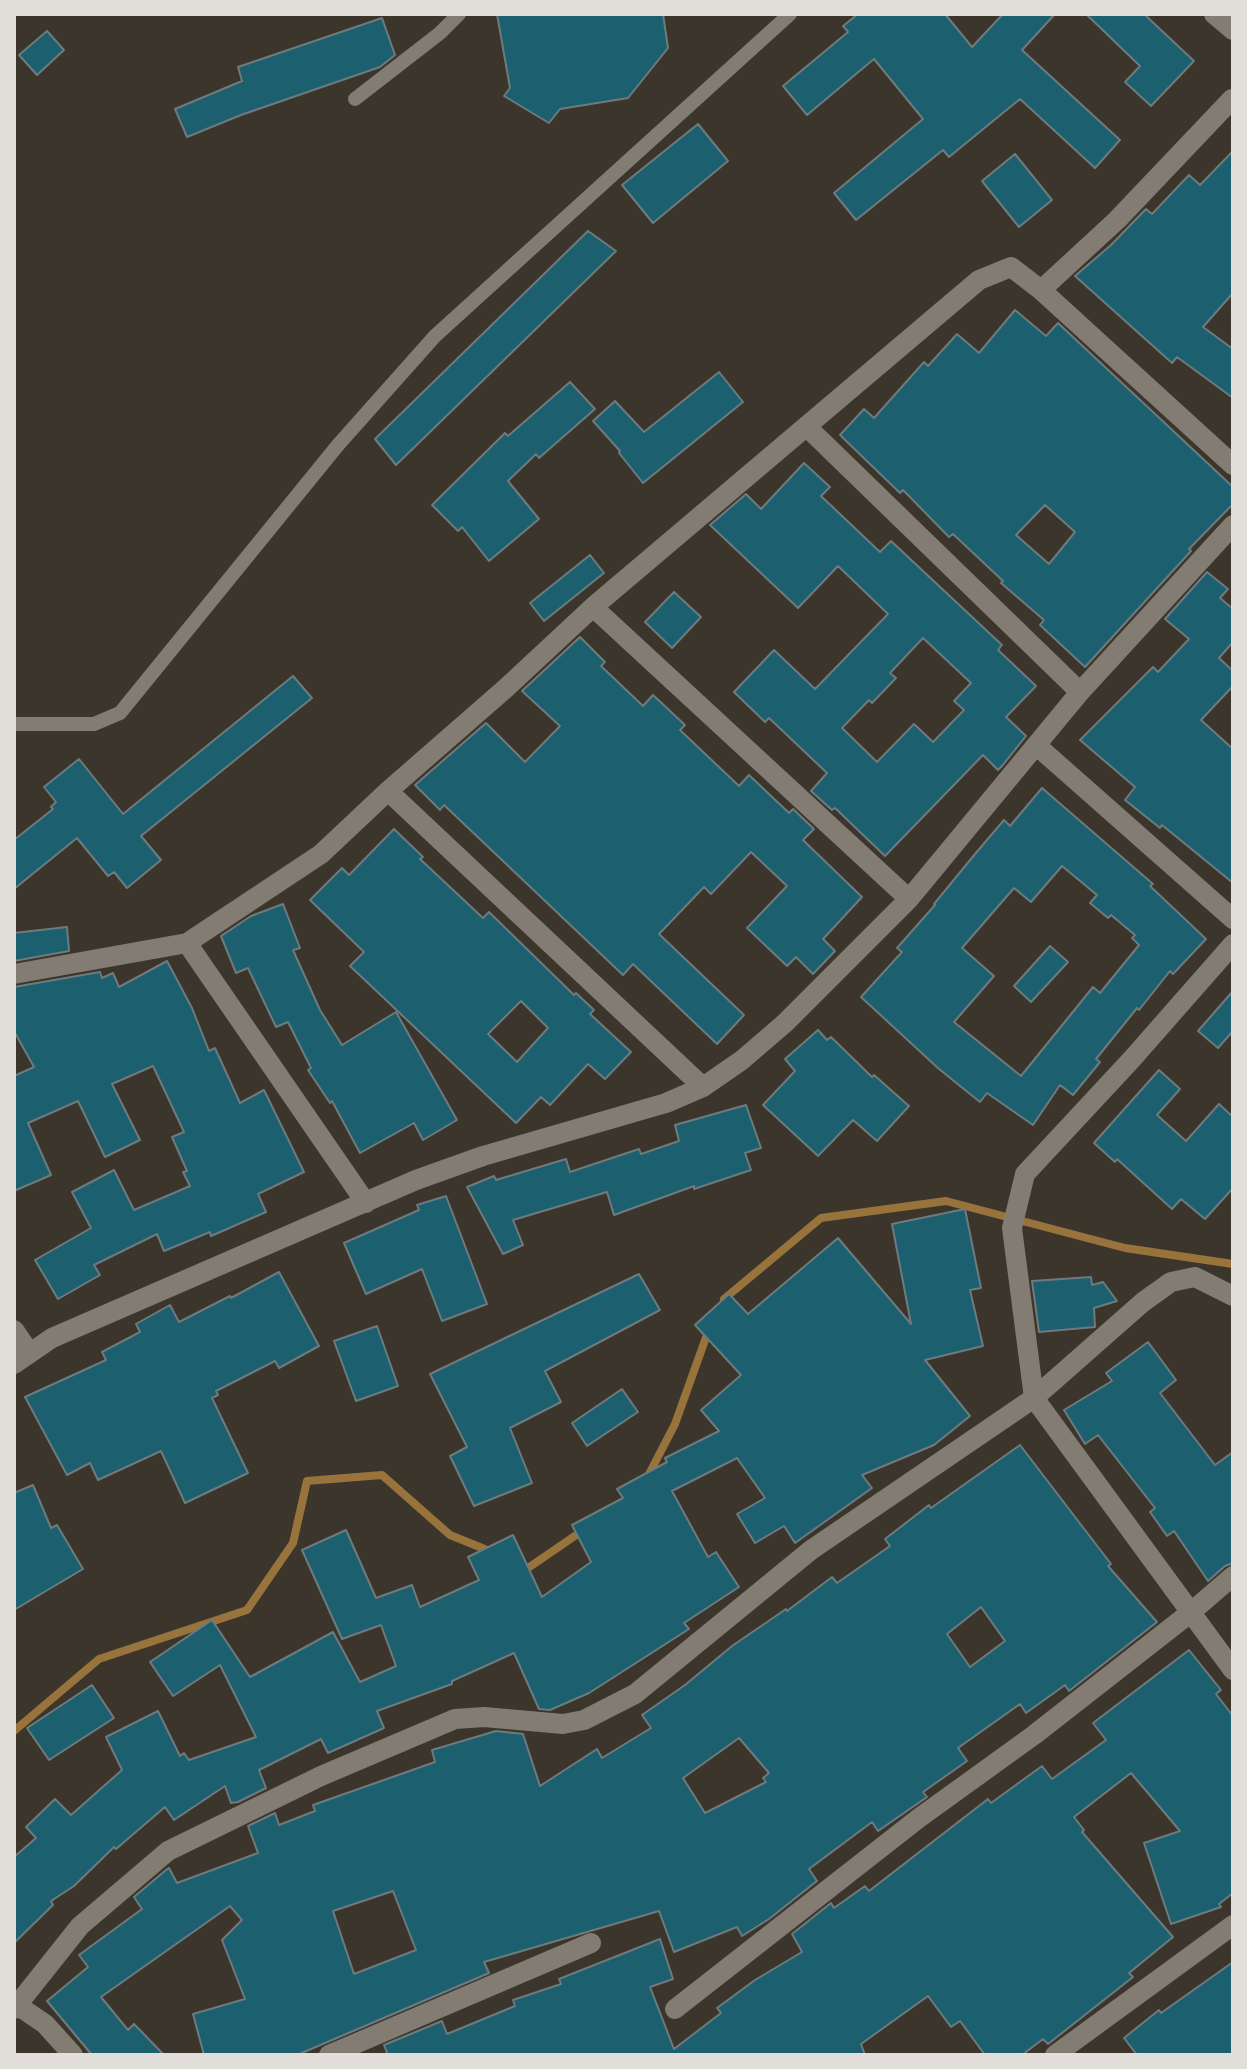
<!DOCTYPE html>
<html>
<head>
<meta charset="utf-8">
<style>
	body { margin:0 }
	#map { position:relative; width:1247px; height:2069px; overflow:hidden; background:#3b352c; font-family:Quicksand,sans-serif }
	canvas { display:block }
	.frame { position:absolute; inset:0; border:16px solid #e2ded9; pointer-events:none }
</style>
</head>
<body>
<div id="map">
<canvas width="1247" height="2069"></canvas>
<div class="frame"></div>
</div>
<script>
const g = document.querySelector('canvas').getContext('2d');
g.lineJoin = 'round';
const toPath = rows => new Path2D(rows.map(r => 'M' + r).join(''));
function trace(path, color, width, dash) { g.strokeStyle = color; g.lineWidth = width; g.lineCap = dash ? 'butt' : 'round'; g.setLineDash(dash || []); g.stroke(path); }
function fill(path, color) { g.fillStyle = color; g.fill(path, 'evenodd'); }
trace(toPath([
	[724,1299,821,1218,946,1201,1125,1248,1233,1264],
	[647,1478,675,1424,709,1329],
	[519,1564,528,1568,585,1529],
	[14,1731,99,1659,247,1610,293,1543,307,1481,382,1475,450,1535,492,1552]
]), '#98743c', 8);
const building = toPath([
	[497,14,663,14,668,48,628,98,560,109,549,123,504,96,510,88,497,14],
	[858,14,945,14,972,47,1003,14,1055,14,1022,50,1120,140,1095,168,1020,99,949,157,943,150,856,220,834,193,923,119,874,59,807,115,783,86,848,32,843,26,858,14],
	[1086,14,1144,14,1194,61,1151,106,1125,82,1140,66,1086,14],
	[382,18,395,55,380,67,241,115,187,137,175,109,242,81,238,67,382,18],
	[47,31,64,50,37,75,19,55,47,31],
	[698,124,728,161,653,223,622,185,698,124],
	[1233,151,1233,293,1203,327,1233,349,1233,398,1177,357,1172,363,1075,276,1111,245,1146,209,1152,214,1189,175,1200,185,1233,151],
	[1015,154,1052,200,1019,227,982,181,1015,154],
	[588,231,616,251,396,465,375,439,588,231],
	[1015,310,1046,336,1058,323,1233,487,1233,504,1189,549,1191,551,1085,667,1040,625,1044,620,1001,583,1003,581,953,534,949,537,903,490,900,493,840,435,864,409,874,418,924,362,928,366,957,334,979,353,1015,310],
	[1045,505,1075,532,1049,564,1016,535,1045,505],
	[719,372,743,402,643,483,619,453,620,451,593,421,615,401,644,432,719,372],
	[570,382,595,409,539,458,536,454,508,481,539,519,489,561,462,527,458,531,432,505,505,433,508,436,570,382],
	[804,463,830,487,821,496,880,552,891,541,1002,645,998,650,1036,686,1006,717,1026,736,1002,766,998,770,983,755,885,856,835,808,832,810,811,791,827,773,769,718,765,722,734,692,774,650,815,689,888,614,838,566,798,608,710,525,746,494,761,509,804,463],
	[923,638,971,683,954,701,964,710,933,742,914,724,877,762,842,728,869,700,872,703,896,678,890,673,923,638],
	[590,555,604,573,544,621,530,603,590,555],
	[1207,572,1228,589,1220,598,1233,609,1233,642,1219,658,1233,671,1233,686,1201,720,1233,749,1233,883,1162,825,1160,828,1125,800,1135,787,1080,740,1153,667,1158,672,1189,639,1165,619,1207,572],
	[674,592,701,617,672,648,645,622,674,592],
	[580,637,605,662,601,666,643,706,653,695,685,725,680,730,739,786,749,775,789,813,793,809,814,829,803,840,862,897,823,939,835,951,813,974,796,957,787,966,747,928,787,886,751,852,711,894,704,887,659,934,744,1015,717,1044,633,964,623,975,444,805,440,810,415,785,486,723,525,762,560,726,522,691,580,637],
	[293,676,312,698,141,836,161,860,127,888,114,872,108,876,77,838,14,889,14,840,53,809,51,807,56,802,44,787,79,759,123,814,293,676],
	[1042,788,1153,884,1150,886,1206,939,1173,974,1170,971,1139,1010,1137,1008,1096,1059,1100,1062,1073,1095,1060,1085,1033,1125,987,1093,980,1102,939,1069,861,997,902,952,897,948,935,905,934,904,975,854,1004,820,1010,826,1042,788],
	[1062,866,1097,895,1090,903,1108,918,1111,915,1135,935,1132,938,1139,945,1100,993,1093,987,1021,1076,954,1022,994,976,962,948,1014,888,1031,902,1062,866],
	[394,829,423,857,420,859,483,918,489,912,574,995,576,993,594,1010,590,1014,631,1052,605,1079,588,1064,550,1105,541,1097,516,1123,350,966,364,952,310,900,342,868,349,875,394,829],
	[521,1001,548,1028,517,1062,488,1034,521,1001],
	[283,904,300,948,293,950,320,1010,342,1045,396,1012,457,1120,423,1140,414,1123,360,1153,332,1101,330,1103,308,1070,311,1068,288,1022,276,1027,248,968,236,973,221,936,251,916,283,904],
	[67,927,69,951,14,961,14,933,67,927],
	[1050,946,1068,962,1031,1002,1014,986,1050,946],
	[167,961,192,1008,209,1051,215,1048,240,1103,264,1090,304,1172,258,1194,266,1212,211,1236,210,1232,164,1251,157,1234,94,1265,100,1275,58,1299,35,1260,91,1228,72,1192,114,1170,134,1210,190,1186,183,1172,187,1171,172,1137,184,1132,153,1066,112,1084,140,1140,105,1157,78,1101,28,1123,51,1175,14,1191,14,1076,34,1067,14,1031,14,987,100,972,102,978,113,973,119,987,167,961],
	[1233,991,1233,1031,1218,1048,1198,1031,1233,991],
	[818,1030,827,1040,831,1037,872,1077,874,1075,909,1106,877,1141,853,1120,818,1156,763,1105,795,1071,785,1059,818,1030],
	[1159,1070,1180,1089,1157,1115,1186,1141,1219,1104,1233,1117,1233,1188,1205,1219,1181,1199,1172,1209,1117,1159,1115,1162,1094,1143,1159,1070],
	[746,1105,761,1148,745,1153,751,1170,694,1189,694,1186,614,1215,607,1192,513,1220,523,1245,503,1254,467,1187,494,1176,496,1180,566,1159,570,1172,639,1149,641,1154,679,1141,675,1125,746,1105],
	[446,1196,487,1304,442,1321,422,1269,366,1294,344,1243,419,1210,417,1205,446,1196],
	[965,1209,981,1288,970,1290,983,1346,925,1360,970,1416,934,1445,862,1475,872,1488,795,1543,784,1526,755,1543,737,1514,765,1498,737,1458,672,1491,708,1557,716,1552,739,1587,684,1623,689,1629,589,1693,550,1710,539,1709,514,1653,452,1681,452,1684,377,1711,384,1728,328,1753,321,1739,259,1770,266,1788,238,1802,231,1803,225,1786,174,1820,165,1807,116,1849,114,1847,74,1886,51,1901,53,1905,14,1943,14,1857,36,1838,26,1827,55,1799,71,1815,122,1770,106,1737,158,1711,180,1756,184,1753,189,1760,256,1737,220,1665,173,1696,150,1662,212,1620,250,1677,333,1632,360,1682,396,1666,381,1625,342,1639,302,1550,346,1530,376,1598,412,1585,420,1607,479,1580,468,1557,513,1535,542,1597,591,1562,572,1525,623,1498,617,1489,667,1462,665,1458,719,1431,701,1410,741,1375,695,1325,729,1294,748,1314,838,1238,911,1324,892,1224,965,1209],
	[279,1272,319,1346,279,1368,275,1361,216,1391,218,1395,212,1398,248,1473,185,1503,161,1451,98,1480,90,1463,67,1475,25,1397,106,1360,102,1352,140,1332,136,1324,170,1305,179,1322,230,1296,231,1298,279,1272],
	[639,1274,660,1310,545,1371,561,1402,510,1428,532,1483,474,1506,450,1456,467,1447,430,1374,639,1274],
	[1091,1277,1092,1285,1103,1282,1117,1301,1094,1308,1095,1327,1039,1332,1032,1281,1091,1277],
	[377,1326,398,1386,356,1401,334,1341,377,1326],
	[1148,1342,1176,1380,1160,1393,1215,1465,1233,1452,1233,1563,1225,1566,1208,1581,1174,1531,1167,1536,1150,1512,1155,1508,1098,1435,1085,1444,1064,1410,1112,1381,1106,1373,1148,1342],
	[622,1389,638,1412,587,1446,572,1423,622,1389],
	[1020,1445,1111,1564,1108,1566,1157,1622,1069,1691,1065,1685,1026,1713,1020,1704,958,1748,967,1761,923,1792,927,1797,878,1831,872,1822,809,1869,817,1881,769,1919,742,1936,737,1927,674,1952,659,1911,484,1962,489,1973,297,2055,204,2055,193,2014,245,1999,222,1940,242,1920,230,1906,101,1997,128,2030,134,2024,164,2055,92,2055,47,2001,88,1967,79,1955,142,1909,134,1897,166,1870,169,1868,177,1883,258,1853,248,1826,275,1813,279,1825,315,1811,313,1805,435,1762,432,1750,496,1731,523,1734,540,1786,597,1749,602,1758,651,1728,642,1715,685,1685,732,1646,786,1609,787,1611,832,1577,837,1583,890,1546,885,1539,929,1505,931,1508,1020,1445],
	[981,1607,1005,1641,970,1667,947,1634,981,1607],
	[739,1738,769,1773,763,1778,766,1782,705,1813,683,1778,739,1738],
	[393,1891,416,1950,354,1974,333,1911,393,1891],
	[33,1485,51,1528,57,1525,83,1569,14,1610,14,1493,33,1485],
	[1189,1650,1221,1690,1216,1694,1233,1716,1233,1893,1219,1904,1221,1907,1171,1924,1144,1843,1180,1831,1131,1773,1074,1817,1084,1830,1082,1832,1173,1937,1129,1973,1133,1977,1048,2044,1043,2039,1022,2055,985,2055,960,2021,951,2027,928,1996,861,2044,865,2055,388,2055,384,2045,442,2021,447,2034,515,2006,513,2000,561,1984,559,1979,660,1939,673,1979,650,1987,674,2049,721,2013,717,2008,755,1980,802,1952,792,1934,831,1903,834,1908,865,1886,869,1891,988,1799,991,1803,1042,1766,1052,1779,1106,1740,1093,1723,1189,1650],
	[92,1685,114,1718,49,1760,27,1728,92,1685],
	[1233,1962,1233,2055,1137,2055,1124,2038,1159,2010,1161,2013,1233,1962]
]);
fill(building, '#1c5f6e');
trace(building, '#6d7b7e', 2);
trace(toPath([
	[355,99,440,33,459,14],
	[14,724,94,724,120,713,338,445,435,336,790,14]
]), '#837c72', 14);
trace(toPath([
	[1041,290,1117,220,1232,99],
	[807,427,1080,692],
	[593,607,909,899],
	[1036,745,1233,919],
	[388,791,703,1087],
	[187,943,366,1203],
	[1233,944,1132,1059,1025,1174,1012,1228,1034,1398,1233,1670],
	[14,974,187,943,321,854,388,791,506,688,593,607,979,280,1011,267,1041,290,1233,465],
	[14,1330,29,1352],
	[14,1364,52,1338,416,1180,483,1156,666,1103,703,1087,742,1060,785,1023,909,899,1080,692,1233,525],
	[17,2005,45,2024,73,2055],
	[14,2009,80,1926,168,1851,321,1776,455,1719,484,1717,563,1724,584,1720,635,1694,811,1550,1034,1398,1143,1302,1171,1282,1195,1277,1233,1296],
	[675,2009,919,1818,1034,1735,1190,1613,1233,1576],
	[329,2055,591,1943],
	[1055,2055,1233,1925]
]), '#837c72', 20);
trace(toPath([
	[1214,14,1233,30]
]), '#837c72', 20);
</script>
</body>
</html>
